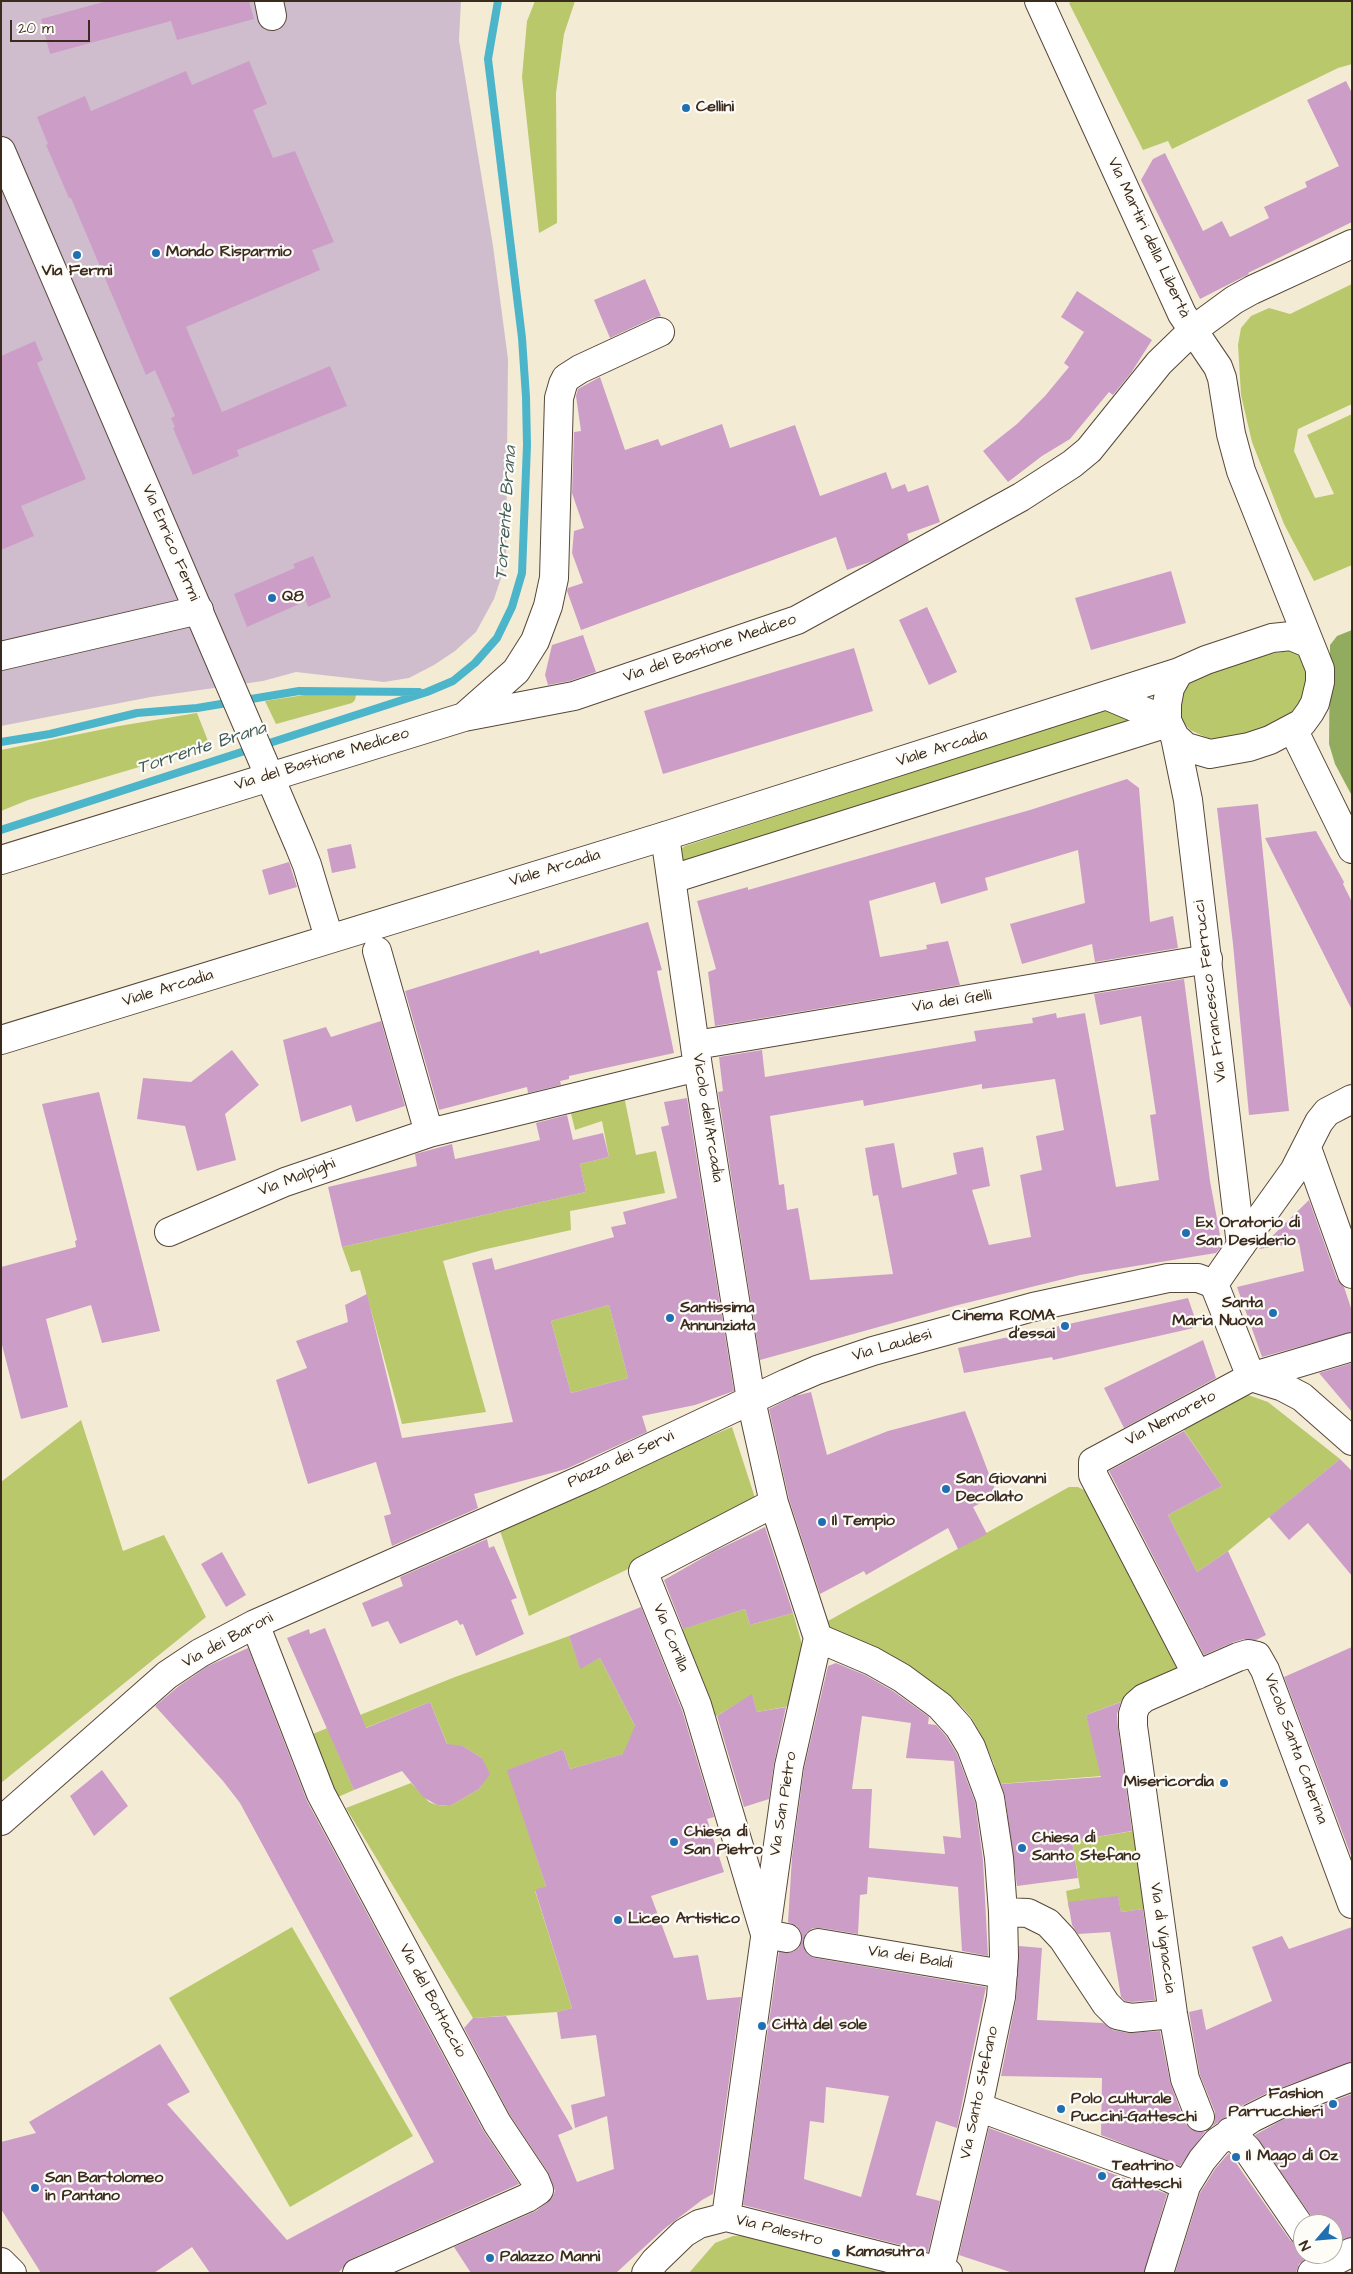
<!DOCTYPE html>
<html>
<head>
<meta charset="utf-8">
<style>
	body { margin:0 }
	#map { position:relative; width:1353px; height:2274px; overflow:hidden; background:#f4ebd5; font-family:"Architects Daughter",sans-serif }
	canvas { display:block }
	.frame { position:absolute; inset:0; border:2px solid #3b2a1e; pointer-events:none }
	.north { position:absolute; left:1293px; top:2214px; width:50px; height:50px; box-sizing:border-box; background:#fdfcf7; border:1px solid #afa8a0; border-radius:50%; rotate:243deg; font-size:14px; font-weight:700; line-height:20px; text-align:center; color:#3b2a1e }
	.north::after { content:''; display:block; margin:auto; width:18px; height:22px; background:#1f6fb2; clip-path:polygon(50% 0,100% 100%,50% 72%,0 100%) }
	.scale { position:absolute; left:10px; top:20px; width:80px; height:22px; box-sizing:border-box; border:2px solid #3b2a1e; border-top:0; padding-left:6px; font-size:15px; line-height:18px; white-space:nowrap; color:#3b2a1e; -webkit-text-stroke:4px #fdfcf7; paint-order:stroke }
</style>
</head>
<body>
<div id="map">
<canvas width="1353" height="2274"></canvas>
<div class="frame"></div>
<div class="north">N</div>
<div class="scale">20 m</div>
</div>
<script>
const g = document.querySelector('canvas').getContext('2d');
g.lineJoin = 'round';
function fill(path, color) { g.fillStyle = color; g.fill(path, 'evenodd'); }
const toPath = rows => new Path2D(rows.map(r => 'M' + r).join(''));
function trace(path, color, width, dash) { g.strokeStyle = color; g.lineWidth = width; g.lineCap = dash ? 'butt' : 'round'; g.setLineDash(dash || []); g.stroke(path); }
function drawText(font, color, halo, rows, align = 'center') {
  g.font = font + ' "Architects Daughter",sans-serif'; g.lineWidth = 4.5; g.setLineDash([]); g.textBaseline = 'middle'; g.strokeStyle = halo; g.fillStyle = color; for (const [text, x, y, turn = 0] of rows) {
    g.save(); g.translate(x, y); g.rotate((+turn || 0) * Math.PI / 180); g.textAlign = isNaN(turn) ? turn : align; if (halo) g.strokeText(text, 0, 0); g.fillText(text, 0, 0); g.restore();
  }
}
fill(toPath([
	[1,1,461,1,459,40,493,246,508,359,506,563,494,599,476,632,455,651,434,665,409,678,384,682,296,672,263,681,151,697,1,726]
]), '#cfbdce');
fill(toPath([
	[535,1,575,1,564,34,556,93,557,223,539,233,522,77,527,21],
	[1073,1,1352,1,1352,64,1338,68,1172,149,1168,141,1143,150,1069,3],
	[1352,284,1352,404,1298,429,1294,451,1315,498,1334,494,1307,435,1352,414,1352,565,1314,581,1284,524,1252,442,1241,395,1238,345,1241,328,1251,316,1269,308,1290,314],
	[1297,650,1309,660,1307,693,1293,714,1270,730,1218,740,1208,738,1190,730,1177,715,1184,687,1195,679,1235,662,1275,653],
	[353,693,356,695,355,700,352,703,276,724,265,701,311,694],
	[1100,711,1111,711,1126,717,1128,724,676,867,679,850,685,846],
	[197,713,210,746,28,800,1,811,1,750,119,726],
	[623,1091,636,1155,656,1151,665,1193,570,1211,571,1230,482,1250,443,1261,486,1412,402,1424,360,1270,351,1272,342,1247,586,1192,580,1164,609,1157,602,1121,575,1130,569,1105],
	[609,1305,628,1378,571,1393,551,1321],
	[1245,1394,1268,1402,1340,1459,1228,1551,1197,1572,1168,1515,1222,1486,1179,1423],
	[81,1420,123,1551,164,1535,206,1617,1,1783,1,1482],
	[732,1427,756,1501,643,1562,529,1616,498,1525],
	[1069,1487,1078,1487,1086,1491,1184,1672,1123,1701,1086,1715,1102,1776,998,1784,994,1764,983,1738,971,1717,961,1706,832,1632,828,1621],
	[745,1609,750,1625,793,1613,803,1648,795,1705,757,1712,752,1695,708,1721,676,1631],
	[569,1636,580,1668,600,1658,638,1732,627,1753,570,1769,563,1749,508,1770,546,1886,535,1891,572,2008,557,2012,473,2018,346,1808,411,1783,429,1802,437,1805,450,1806,479,1789,483,1783,482,1758,463,1746,448,1746,430,1702,333,1741,354,1790,338,1797,305,1737,455,1677],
	[1140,1830,1151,1908,1121,1912,1118,1897,1079,1901,1080,1907,1069,1909,1066,1891,1080,1888,1072,1841],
	[292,1927,413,2136,290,2207,169,1998],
	[746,2235,894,2273,689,2273,715,2243,733,2236]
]), '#b8c86b');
fill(toPath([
	[1352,630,1352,796,1335,764,1329,744,1330,645,1337,636]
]), '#92ac5f');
trace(toPath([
	[1,742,50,734,137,713,197,708,299,691,419,692],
	[1,830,427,692,453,681,475,663,497,638,512,607,522,573,527,445,526,397,522,338,488,59,498,1]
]), '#4cb5c9', 8);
fill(toPath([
	[107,1,249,1,254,19,177,40,171,21,50,54,41,19],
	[249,61,267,104,253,110,273,158,295,151,334,242,312,250,320,270,186,327,222,412,330,366,347,406,237,450,239,456,193,475,173,428,175,427,171,418,175,416,155,370,146,375,71,198,69,198,46,145,48,144,37,117,85,96,91,111,186,71,192,85],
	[1346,81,1352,93,1352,222,1248,273,1249,274,1200,299,1141,180,1153,159,1165,153,1203,231,1222,221,1230,237,1269,218,1264,207,1307,187,1305,182,1339,166,1307,100],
	[645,279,661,316,653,318,610,338,594,300],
	[1077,291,1152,340,1131,373,1113,395,1109,392,1070,439,1042,456,1008,482,983,451,1017,424,1045,396,1069,367,1064,363,1084,332,1061,317],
	[35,341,43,360,37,363,86,479,21,506,34,536,1,550,1,356],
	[600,377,625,450,658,439,661,446,722,424,730,448,795,425,820,496,886,472,892,489,905,484,908,492,928,485,940,522,907,534,909,541,873,561,847,570,836,537,581,630,567,591,568,588,583,583,572,553,574,531,584,528,572,493,574,432,581,431,576,396,578,389],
	[313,556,331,597,308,607,306,601,247,627,234,594,295,568,293,564],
	[1171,571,1186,623,1091,650,1075,598],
	[927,607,957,672,929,685,899,620],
	[583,635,596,672,570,681,548,685,545,675,552,645],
	[854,648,873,711,663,774,644,711],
	[1127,779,1139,788,1150,922,1173,916,1178,948,1095,962,1092,944,1022,964,1010,924,1085,903,1078,850,985,878,988,890,941,904,935,882,869,901,880,957,927,949,926,945,948,941,960,985,715,1026,708,972,716,969,697,901,748,887,748,890,868,856,1030,810],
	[1258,804,1289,1111,1249,1115,1233,944,1217,808],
	[1316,831,1344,882,1343,884,1352,902,1352,1010,1265,838],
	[351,844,356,868,332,873,327,849],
	[289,862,297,887,269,895,262,870],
	[648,922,662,970,657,971,674,1053,569,1076,569,1079,560,1081,561,1085,528,1093,527,1087,439,1110,405,991,539,950,540,954],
	[1184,979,1210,1181,1222,1246,1216,1253,1080,1275,954,1306,760,1360,718,1092,723,1091,719,1057,762,1050,765,1077,976,1041,974,1031,1033,1023,1032,1018,1056,1013,1057,1018,1085,1013,1116,1187,1159,1180,1150,1115,1156,1114,1141,1016,1100,1025,1094,994],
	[1055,1079,1064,1130,1036,1136,1042,1170,1020,1175,1031,1237,989,1245,972,1190,990,1186,983,1147,953,1153,957,1174,902,1188,894,1143,865,1148,873,1196,878,1195,893,1274,810,1280,798,1208,787,1210,784,1184,779,1185,770,1116,863,1100,864,1106,982,1084,982,1089],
	[381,1021,405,1106,356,1122,351,1105,301,1122,283,1040,326,1027,331,1037],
	[232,1050,259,1085,225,1114,236,1160,197,1171,185,1126,137,1119,143,1078,191,1082],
	[99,1092,160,1331,102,1343,91,1305,46,1319,68,1407,21,1419,1,1341,1,1267,76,1247,75,1241,77,1240,42,1104],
	[687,1098,734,1391,695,1405,642,1416,647,1432,566,1469,474,1494,478,1508,392,1546,384,1516,391,1514,376,1462,308,1484,276,1380,307,1368,296,1341,348,1322,345,1305,367,1294,402,1438,513,1422,472,1263,492,1258,495,1270,614,1237,611,1227,626,1224,623,1212,677,1198,661,1127,669,1125,664,1102],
	[609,1305,628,1378,571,1393,551,1321],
	[567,1115,573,1140,603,1133,609,1157,580,1164,586,1192,342,1247,328,1187,417,1166,415,1154,452,1144,455,1159,540,1140,536,1123],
	[1309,1200,1337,1279,1344,1287,1352,1311,1352,1332,1262,1357,1237,1287,1304,1271,1299,1243,1259,1249],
	[1188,1298,1198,1327,1053,1360,1052,1357,964,1373,958,1348],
	[1203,1340,1216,1378,1124,1428,1104,1388],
	[1352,1363,1352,1412,1319,1373],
	[811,1392,827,1455,888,1431,965,1411,997,1495,973,1507,987,1534,958,1549,948,1528,866,1575,864,1571,820,1594,789,1499,769,1409,795,1396],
	[1184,1431,1222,1486,1168,1515,1197,1572,1228,1551,1266,1635,1256,1640,1244,1639,1234,1642,1204,1655,1109,1471],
	[1340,1459,1352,1471,1352,1576,1308,1523,1289,1540,1269,1517],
	[765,1527,793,1613,750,1625,745,1609,683,1629,664,1580,713,1552],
	[487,1539,489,1548,494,1546,517,1598,511,1600,524,1634,476,1656,463,1624,460,1625,457,1620,400,1644,388,1621,372,1627,362,1603,403,1586,400,1577],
	[222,1552,246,1595,226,1607,201,1564],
	[641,1607,682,1710,714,1817,707,1819,724,1872,651,1896,674,1958,698,1955,707,2000,741,1997,713,2194,702,2200,664,2229,616,2273,471,2273,454,2247,536,2211,552,2198,555,2191,548,2172,510,2115,464,2028,473,2018,506,2016,573,2129,558,2135,577,2182,614,2169,607,2116,575,2128,571,2105,605,2096,596,2035,561,2039,557,2012,572,2008,535,1890,546,1886,507,1770,563,1749,570,1769,623,1754,635,1726,600,1658,580,1669,569,1636],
	[325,1628,366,1728,430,1702,447,1744,463,1746,482,1758,490,1774,479,1789,450,1806,437,1805,423,1797,402,1771,354,1790,287,1638,309,1629,310,1634],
	[1352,1647,1352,1858,1284,1677],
	[248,1648,307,1801,483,2130,519,2184,351,2259,338,2273,210,2273,192,2247,154,2273,41,2273,1,2209,1,2142,36,2133,29,2122,160,2044,190,2092,167,2104,287,2240,434,2162,240,1803,223,1781,155,1706,179,1686,208,1666],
	[836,1663,865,1675,893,1691,929,1717,928,1724,936,1725,946,1736,957,1754,975,1802,983,1860,988,1956,962,1951,958,1887,868,1877,867,1894,860,1895,858,1934,821,1928,813,1928,806,1933,803,1941,804,1949,808,1955,815,1958,986,1987,957,2128,936,2121,916,2195,940,2201,928,2252,743,2205,779,1952,793,1952,799,1948,802,1940,801,1932,797,1926,788,1922,792,1857,804,1769,828,1666],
	[862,1716,911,1723,906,1758,954,1761,961,1838,943,1836,945,1854,869,1848,872,1789,852,1789],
	[826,2087,889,2096,861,2197,804,2179,810,2121,824,2123],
	[752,1694,757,1712,786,1707,774,1763,769,1799,744,1807,717,1716],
	[1121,1702,1117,1714,1118,1728,1132,1831,1072,1841,1078,1878,1017,1886,1005,1796,1001,1784,1101,1777,1086,1715],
	[102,1770,128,1806,94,1836,70,1796],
	[1118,1896,1121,1912,1143,1909,1155,2000,1132,2002,1125,2001,1121,1997,1110,1932,1078,1934,1072,1925,1068,1902],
	[1352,1927,1352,2062,1269,2092,1243,2105,1213,2126,1215,2120,1215,2112,1200,2075,1189,2012,1202,2009,1206,2030,1272,2001,1252,1947,1282,1936,1289,1949],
	[1019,1946,1042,1948,1037,2020,1103,2023,1113,2030,1128,2033,1160,2031,1170,2082,1185,2123,1191,2129,1198,2132,1205,2132,1180,2166,1101,2135,1102,2078,1001,2076,1016,2000],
	[1352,2094,1352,2237,1333,2244,1333,2224,1317,2224,1255,2135,1282,2120],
	[989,2128,1167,2194,1144,2273,1013,2273,959,2255],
	[1229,2153,1290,2240,1296,2245,1303,2246,1303,2254,1315,2254,1299,2264,1296,2273,1175,2273,1200,2193,1215,2169]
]), '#cc9ec7');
const street = toPath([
	[269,1,272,16],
	[1,656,199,610],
	[465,716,516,671,535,641,548,606,554,578,559,398,563,384,566,378,580,369,660,332],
	[665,836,698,1067,751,1400,774,1503,818,1638,789,1766,726,2217],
	[1,860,464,717,574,696,797,620,1021,497,1072,464,1089,450,1159,363,1193,330,1234,300,1252,290,1352,244],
	[672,879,1168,723],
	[377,951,429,1133,698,1067],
	[696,1045,1208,959],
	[1307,1148,1352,1274],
	[169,1232,285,1182,429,1133],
	[1241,1245,1294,1171,1319,1122,1327,1112,1352,1099],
	[774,1503,643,1571,697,1705,765,1934,787,1938],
	[255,1624,321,1794,497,2123,535,2180,539,2190,527,2198,357,2273],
	[818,1638,872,1661,902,1678,940,1706,959,1727,971,1747,990,1798,999,1858,1003,1912,1004,1957,1001,1997,978,2107,939,2273],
	[1197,1675,1093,1475,1093,1462,1251,1377,1352,1347],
	[1,1821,167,1675,200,1653,255,1624,590,1476,787,1383,817,1370,873,1351,1033,1307,1168,1278,1198,1278,1214,1284],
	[1003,1912,1028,1913,1048,1923,1063,1939,1106,2004,1117,2015,1131,2018,1173,2014],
	[818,1943,1003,1974],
	[978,2107,1161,2174,1186,2186],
	[1200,2117,1185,2079,1173,2014,1133,1726,1133,1714,1136,1705,1144,1698,1238,1657,1248,1654,1257,1656,1265,1670,1352,1904],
	[1230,2132,1247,2149,1303,2231],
	[1,2262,12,2273],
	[646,2273,655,2261,684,2233,699,2224,726,2217,948,2273],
	[1159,2273,1186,2186,1202,2160,1217,2142,1252,2118,1276,2106,1352,2077],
	[1312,2273,1352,2252]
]);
const secondary = toPath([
	[1039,1,1182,314,1218,367,1222,378,1231,434,1241,471,1320,669,1320,682,1315,703,1310,712,1302,723,1270,740,1249,747,1210,754,1186,747,1175,737,1167,721,1167,704,1170,688,1179,672,1206,660,1272,638,1291,636,1310,644],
	[1,151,299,845,307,865,329,938],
	[1108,696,1167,721],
	[1293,729,1352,849],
	[1175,737,1188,800,1241,1245,1214,1284,1251,1377,1283,1387,1302,1397,1352,1441],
	[1,1040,665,836,1179,672]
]);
trace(street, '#574739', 30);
trace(secondary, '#574739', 30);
trace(street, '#fff', 28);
trace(secondary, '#fff', 28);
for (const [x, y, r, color] of [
	[686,108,5,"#1f6fb2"],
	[156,253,5,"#1f6fb2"],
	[77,255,5,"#1f6fb2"],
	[272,598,5,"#1f6fb2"],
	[1186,1233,5,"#1f6fb2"],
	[1273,1313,5,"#1f6fb2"],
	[670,1318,5,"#1f6fb2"],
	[1065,1326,5,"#1f6fb2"],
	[946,1489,5,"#1f6fb2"],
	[822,1522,5,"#1f6fb2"],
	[1224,1783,5,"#1f6fb2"],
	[674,1842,5,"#1f6fb2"],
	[1022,1848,5,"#1f6fb2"],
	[618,1920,5,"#1f6fb2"],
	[762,2026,5,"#1f6fb2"],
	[1333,2104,5,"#1f6fb2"],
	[1061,2109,5,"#1f6fb2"],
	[1236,2157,5,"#1f6fb2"],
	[1102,2176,5,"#1f6fb2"],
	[35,2188,5,"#1f6fb2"],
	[836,2253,5,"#1f6fb2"],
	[490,2258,5,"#1f6fb2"]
]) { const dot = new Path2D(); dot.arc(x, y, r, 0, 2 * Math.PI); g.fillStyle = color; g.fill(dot); trace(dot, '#fdfcf7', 2); }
drawText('bold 16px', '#3b2a1e', '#fdfcf7', [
	["Cellini",696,108],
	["Mondo Risparmio",166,253],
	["Via Fermi",77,272,"center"],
	["Q8",282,598],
	["Ex Oratorio di",1196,1224],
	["San Desiderio",1196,1242],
	["Santa",1263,1304,"right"],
	["Maria Nuova",1263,1322,"right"],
	["Santissima",680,1309],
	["Annunziata",680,1327],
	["Cinema ROMA",1055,1317,"right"],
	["d’essai",1055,1335,"right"],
	["San Giovanni",956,1480],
	["Decollato",956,1498],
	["Il Tempio",832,1522],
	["Misericordia",1214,1783,"right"],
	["Chiesa di",684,1833],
	["San Pietro",684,1851],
	["Chiesa di",1032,1839],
	["Santo Stefano",1032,1857],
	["Liceo Artistico",628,1920],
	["Città del sole",772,2026],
	["Fashion",1323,2095,"right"],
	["Parrucchieri",1323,2113,"right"],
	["Polo culturale",1071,2100],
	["Puccini-Gatteschi",1071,2118],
	["Il Mago di Oz",1246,2157],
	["Teatrino",1112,2167],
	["Gatteschi",1112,2185],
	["San Bartolomeo",45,2179],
	["in Pantano",45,2197],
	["Kamasutra",846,2253],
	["Palazzo Manni",500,2258]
], 'left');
drawText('16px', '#3b2a1e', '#fdfcf7', [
	["Via Martiri della Libertà",1148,238,65],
	["Via Enrico Fermi",170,543,67],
	["Via del Bastione Mediceo",710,649,-19],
	["Viale Arcadia",942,749,-17],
	["Via del Bastione Mediceo",322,760,-17],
	["Viale Arcadia",555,869,-17],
	["Viale Arcadia",168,989,-17],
	["Via Francesco Ferrucci",1211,991,-97],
	["Via dei Gelli",952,1002,-9],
	["Vicolo dell'Arcadia",707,1118,81],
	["Via Malpighi",297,1178,-21],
	["Via Laudesi",892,1346,-16],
	["Via Nemoreto",1171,1419,-28],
	["Piazza dei Servi",621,1460,-25],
	["Via Corilla",670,1638,68],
	["Via dei Baroni",228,1641,-28],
	["Vicolo Santa Caterina",1295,1749,70],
	["Via San Pietro",784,1804,-81],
	["Via di Vignaccia",1162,1938,82],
	["Via dei Baldi",910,1958,9],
	["Via del Bottaccio",432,2001,62],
	["Via Santo Stefano",980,2093,-78],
	["Via Palestro",779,2231,14]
]);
drawText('italic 18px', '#415b5a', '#fdfcf7', [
	["Torrente Brana",507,513,-86],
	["Torrente Brana",202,749,-18]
]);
</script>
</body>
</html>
